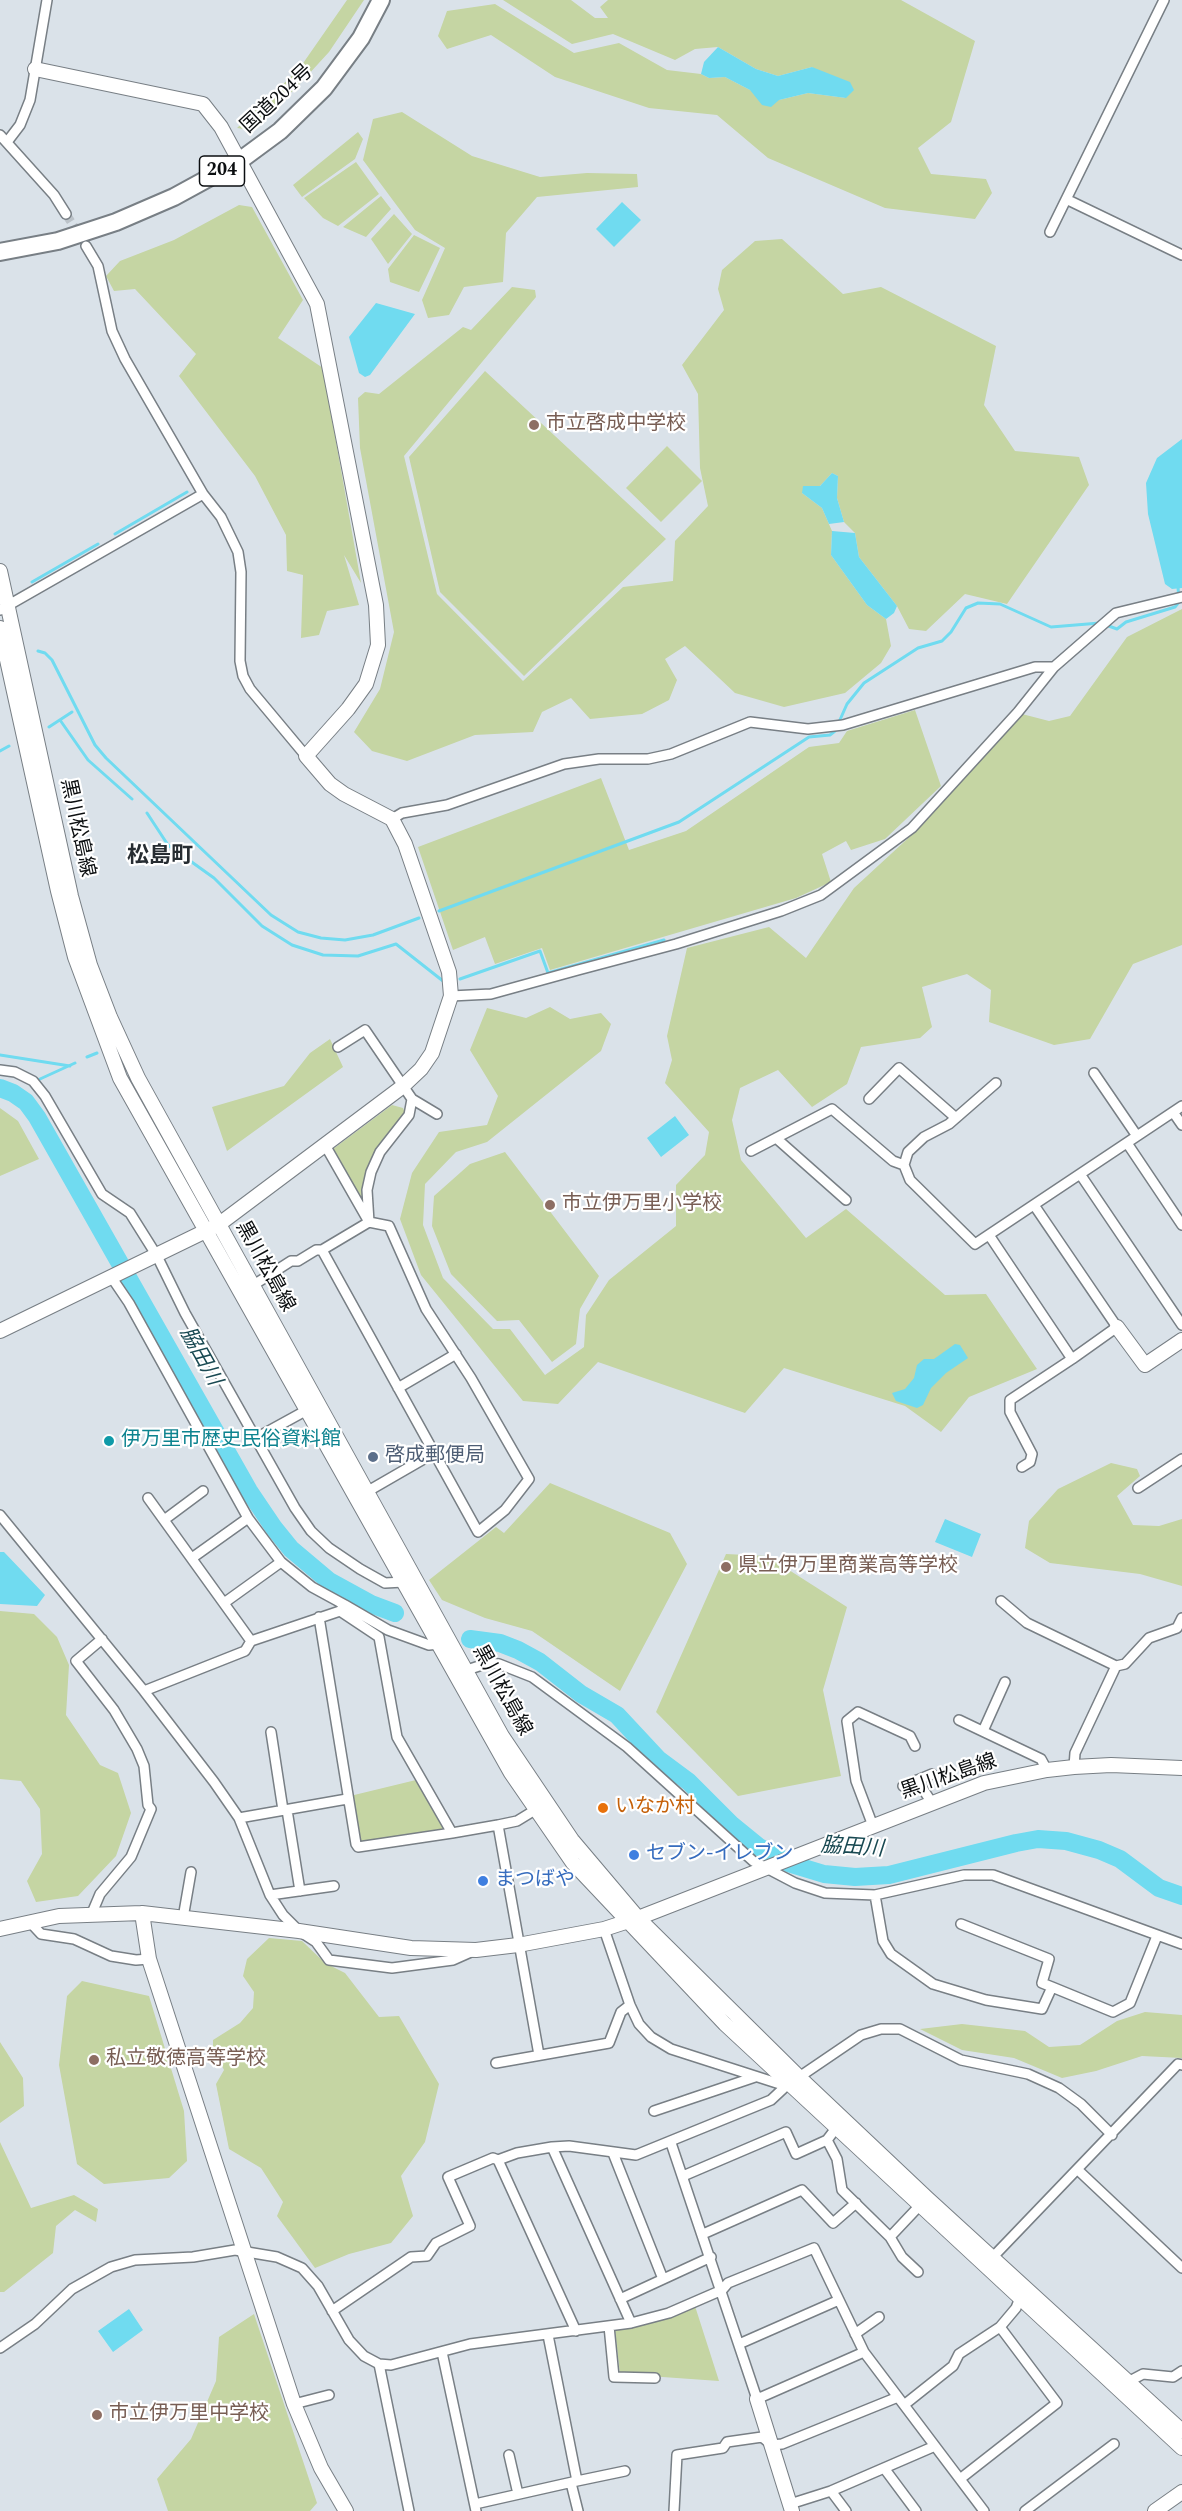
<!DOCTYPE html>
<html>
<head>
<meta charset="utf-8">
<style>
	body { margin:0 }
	canvas { display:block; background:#dae2e9 }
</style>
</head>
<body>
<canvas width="1182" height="2511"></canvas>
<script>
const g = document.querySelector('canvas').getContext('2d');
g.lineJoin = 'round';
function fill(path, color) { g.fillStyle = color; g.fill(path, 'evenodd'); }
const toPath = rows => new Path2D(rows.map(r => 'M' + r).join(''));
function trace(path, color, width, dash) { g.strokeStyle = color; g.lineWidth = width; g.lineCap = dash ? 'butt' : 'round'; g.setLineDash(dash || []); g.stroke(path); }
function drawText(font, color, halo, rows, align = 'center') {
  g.font = font + ' Spectral,"Noto Sans JP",serif'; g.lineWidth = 4.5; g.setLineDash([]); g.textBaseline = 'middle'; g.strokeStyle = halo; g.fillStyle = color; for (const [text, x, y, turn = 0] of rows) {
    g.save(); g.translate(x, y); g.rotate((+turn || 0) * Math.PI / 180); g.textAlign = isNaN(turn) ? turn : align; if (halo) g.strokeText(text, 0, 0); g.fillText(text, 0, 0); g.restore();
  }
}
fill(toPath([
	[347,0,364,0,329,52,296,88,251,130,237,128,299,69],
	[503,0,571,0,595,18,608,18,600,7,608,0,901,0,975,41,951,122,918,148,931,174,986,179,992,193,975,219,885,208,768,158,717,115,649,108,555,77,491,35,447,49,438,36,447,11,495,4,574,53,619,43,667,70,701,74,709,78,725,77,750,90,779,100,808,93,846,98,812,67,778,76,756,69,718,47,695,49,675,60,613,34,572,44],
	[402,112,472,156,540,177,587,173,637,174,638,187,537,197,506,233,503,282,464,287,449,315,428,318,422,300,445,248,415,230,363,160,373,119],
	[358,132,363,139,355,159,302,197,293,185],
	[356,162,379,194,338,226,323,218,304,198],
	[381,196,391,209,366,237,343,227],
	[239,205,252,207,303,300,278,338,323,368,361,583,344,555,359,605,327,611,319,635,301,638,303,575,287,571,286,535,255,476,179,376,196,354,135,289,114,291,106,276,120,261,174,240],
	[394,214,412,234,388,264,371,239],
	[414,235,440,248,419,292,390,282,388,269],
	[782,239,843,294,881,287,996,346,984,405,1015,451,1079,457,1089,485,1007,604,965,594,926,631,909,629,897,606,859,557,855,533,844,522,837,498,838,476,832,473,820,486,802,493,822,508,832,531,831,555,867,605,886,619,891,646,881,663,845,693,784,707,735,693,685,646,665,659,677,680,669,700,642,714,590,719,571,698,542,712,533,732,475,735,407,761,372,751,354,732,380,689,394,632,360,448,358,398,365,392,379,394,463,327,471,330,512,287,535,290,536,297,404,456,437,594,523,681,623,587,673,581,675,541,708,506,700,468,698,394,682,365,724,310,718,289,722,270,755,241],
	[485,371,666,539,524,676,440,592,409,457],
	[667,446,702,481,661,522,626,488],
	[1182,609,1182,945,1133,964,1090,1039,1054,1045,989,1022,991,990,967,974,922,987,932,1027,920,1038,861,1047,847,1084,812,1107,778,1070,740,1088,732,1120,741,1160,806,1238,846,1209,945,1295,986,1294,1037,1369,969,1397,941,1432,905,1406,784,1368,745,1413,598,1362,558,1404,523,1401,421,1275,400,1219,412,1173,439,1132,487,1125,498,1096,470,1050,487,1008,526,1018,550,1007,570,1019,601,1013,611,1024,601,1051,487,1142,456,1152,425,1184,423,1225,443,1278,493,1329,510,1329,545,1375,584,1347,586,1315,609,1280,676,1226,676,1185,705,1155,709,1132,665,1083,672,1060,667,1036,687,948,769,927,806,958,854,888,917,830,1022,714,1049,721,1070,716,1127,637],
	[915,710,941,786,885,839,851,850,846,841,822,854,831,882,796,898,550,970,542,948,495,964,485,937,453,950,418,847,601,778,629,850,686,831,809,747,839,743,847,731],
	[330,1039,343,1067,227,1151,212,1107,284,1086,310,1053],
	[392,1105,403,1108,405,1113,367,1173,362,1202,333,1149],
	[0,1108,18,1121,39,1159,0,1176],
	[505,1152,599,1276,580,1309,576,1344,552,1362,519,1320,497,1321,451,1274,432,1226,434,1196,470,1164],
	[1111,1463,1137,1469,1140,1476,1117,1496,1133,1525,1159,1526,1182,1519,1182,1586,1140,1574,1050,1563,1025,1548,1029,1521,1058,1489],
	[550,1483,670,1533,687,1564,620,1691,532,1631,485,1618,442,1600,429,1580,496,1527,504,1533],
	[726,1554,767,1556,847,1607,823,1690,841,1776,738,1796,656,1712],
	[0,1611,34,1614,57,1637,69,1665,66,1715,100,1765,118,1773,131,1813,116,1856,78,1896,36,1902,27,1881,42,1854,40,1809,21,1781,0,1779],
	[416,1780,445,1830,360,1843,350,1796],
	[269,1938,302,1941,325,1963,345,1973,379,2017,399,2016,439,2084,425,2142,401,2176,413,2216,391,2243,349,2254,315,2268,277,2216,283,2202,261,2168,229,2149,216,2084,224,2070,213,2048,213,2040,240,2023,253,2008,254,1992,243,1976,247,1959],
	[82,1981,149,1996,184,2111,187,2161,169,2178,104,2184,77,2164,59,2065,67,1996],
	[1145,2012,1182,2015,1182,2058,1142,2056,1096,2071,1062,2078,1014,2058,962,2050,920,2029,962,2024,1025,2031,1049,2047,1080,2045,1117,2021],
	[0,2042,23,2078,24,2106,0,2123],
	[0,2142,31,2208,74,2195,98,2209,96,2222,75,2210,56,2226,53,2253,4,2292,0,2292],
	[695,2306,719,2381,620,2374,615,2330,662,2320],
	[254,2314,317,2503,310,2511,168,2511,157,2479,191,2439,216,2381,219,2337]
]), '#c5d5a3');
fill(toPath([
	[718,47,756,69,778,76,812,67,850,82,854,90,846,98,808,93,779,100,771,107,762,105,750,90,725,77,709,78,701,74,704,62],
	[622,202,641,220,614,247,596,229],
	[376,303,415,314,370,375,365,377,359,373,349,337],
	[1182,439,1182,588,1172,589,1165,584,1148,514,1146,483,1157,458],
	[832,473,838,476,837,498,844,522,829,524,822,508,802,493,803,486,820,486],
	[832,531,855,533,859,557,897,606,894,613,886,619,867,605,831,555],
	[675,1116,689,1135,661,1157,647,1138],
	[955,1344,960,1345,968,1358,946,1373,931,1388,923,1405,917,1408,896,1401,892,1393,905,1389,914,1378,917,1365,924,1359,934,1359],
	[945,1519,981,1534,972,1557,935,1542],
	[0,1552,4,1552,45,1595,37,1606,0,1604],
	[129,2309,143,2330,113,2352,98,2331]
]), '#70dbf0');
trace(toPath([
	[115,534,187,492],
	[32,582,98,544],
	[1106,625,1117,629,1126,622,1175,607,1179,602,1178,587],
	[38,651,45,653,52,660,95,745,106,758,271,915,298,932,321,938,345,940,373,935,419,918],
	[60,720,88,760,132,799],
	[49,727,72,712],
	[0,751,9,746],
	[147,813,168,845,214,878,262,926,292,945,323,955,358,956,396,944,443,981],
	[439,911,679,822,809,737,830,735,835,731,847,704,864,683,918,648,942,641,951,632,966,608,978,603,1000,604,1051,627,1100,623],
	[460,979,540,951,548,973,664,940],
	[0,1055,70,1066],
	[87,1057,97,1053],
	[40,1079,75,1063]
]), '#70dbf0', 3);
trace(toPath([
	[0,1088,13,1093,26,1102,37,1117,249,1491,274,1528,291,1549,329,1581,371,1604,395,1613],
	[470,1639,500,1643,518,1650,540,1662,581,1694,617,1715,658,1759,689,1782,732,1825,759,1847,791,1864,824,1874,855,1877,889,1875,1016,1843,1038,1839,1066,1841,1099,1850,1120,1859,1159,1888,1182,1896]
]), '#70dbf0', 18);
trace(toPath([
	[66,214,80,236]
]), '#bbc2c8', 9, [9, 4.5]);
const street = toPath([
	[0,135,54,195,66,214],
	[7,142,20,125,30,100,47,0],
	[1068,200,1182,255],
	[1050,232,1164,0],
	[86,246,98,266,112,331,125,359,203,494,221,517,238,552,241,572,240,661,243,676,250,689,306,756],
	[0,610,203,494],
	[392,819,402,813,447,805,564,764,599,759,648,759,671,754,750,722,808,729,843,725,1035,667,1054,667],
	[451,996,491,994,578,970,676,944,781,911,821,895,912,828,1018,712,1054,667,1116,613,1182,597],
	[338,1047,365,1030,412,1099,437,1114],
	[0,1070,15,1072,33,1081,45,1096,102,1194,130,1213,157,1256,185,1313,295,1508,311,1531,329,1548,360,1569,385,1583,404,1582],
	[1094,1073,1137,1136],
	[996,1083,949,1124,924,1137,908,1152,904,1165,910,1180,975,1244,1182,1106],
	[869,1099,899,1068,956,1118],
	[1173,1112,1182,1125],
	[776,1138,846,1200],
	[1127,1143,1182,1225],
	[325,1145,369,1222,322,1250,478,1532,505,1510,529,1479,471,1378,426,1309,389,1226,369,1222,367,1190,371,1172,380,1152,409,1115,412,1099],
	[751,1151,832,1109,893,1161,904,1165],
	[1080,1174,1182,1325],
	[989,1235,1072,1359,1117,1327,1034,1205],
	[112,1278,129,1303,248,1518,281,1562,312,1587,345,1605,340,1611],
	[252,1286,291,1261,298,1261,316,1250,322,1250],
	[398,1388,456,1354],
	[256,1438,307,1410],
	[1022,1467,1030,1462,1032,1454,1010,1412,1010,1400,1072,1359],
	[1138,1488,1182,1459],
	[363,1494,434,1453],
	[148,1498,251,1641],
	[0,1515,144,1691,214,1782,239,1818,270,1895,283,1915,299,1931,316,1942,329,1960,392,1968,453,1960,471,1952],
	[164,1520,203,1491],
	[192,1558,248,1518],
	[1001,1601,1027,1623,1116,1666],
	[224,1603,281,1562],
	[345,1605,388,1630,429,1645,439,1644],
	[319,1617,356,1844,358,1847,452,1833],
	[467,1670,488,1663,499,1664,532,1677,627,1747,753,1861,795,1883,825,1893,875,1895,964,1875,993,1875,1182,1944],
	[144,1691,245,1651,251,1641,340,1611,379,1637,397,1737,452,1833,498,1825],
	[959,1720,1041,1759,1047,1770],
	[983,1731,1005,1682],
	[271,1732,283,1810],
	[1074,1767,1075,1753,1116,1666,1125,1664,1149,1638,1177,1628,1182,1618],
	[917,1780,932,1803],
	[903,1786,932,1774],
	[287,1810,300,1891],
	[535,1810,517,1821,498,1825,539,2055],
	[239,1818,347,1799],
	[873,1826,856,1781,847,1721,858,1712,910,1736,915,1746],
	[270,1895,334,1886],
	[875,1895,883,1941,891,1954,933,1984,986,2000,1042,2009,1052,1987,1113,2012,1130,2003,1157,1936],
	[92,1913,100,1894,131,1857,151,1809,148,1805,144,1766,137,1749,114,1710,76,1661,102,1639],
	[183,1918,191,1872],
	[29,1921,41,1934,74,1939,111,1956,136,1960,149,1959],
	[961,1924,1049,1959,1042,1983,1052,1987],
	[604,1929,630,2005,639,2024,651,2037,671,2049,786,2086],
	[496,2063,609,2043,621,2012,630,2005],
	[654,2111,755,2077],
	[827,2140,837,2159,842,2190,890,2237,923,2202],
	[671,2143,757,2399,864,2352],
	[552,2147,631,2323],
	[613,2153,663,2279],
	[498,2160,576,2331],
	[1079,2171,1182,2268],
	[683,2176,786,2132,796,2154,827,2140,840,2123],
	[703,2234,802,2190,833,2223,856,2203],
	[890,2237,902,2257,918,2272],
	[990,2260,1178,2064,1182,2065],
	[620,2299,711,2257],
	[332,2311,411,2257,427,2256,436,2243,470,2226,448,2177,493,2158,498,2160,517,2153,552,2147,569,2146,636,2155,771,2100,786,2086,861,2035,881,2029,900,2029,961,2060,1028,2074,1059,2088,1081,2104,1112,2135],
	[609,2326,614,2377,655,2378],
	[855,2334,879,2317],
	[739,2344,839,2300],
	[0,2348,35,2324,72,2289,111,2267,135,2260,193,2257,235,2250,277,2257,302,2268,318,2286,349,2340,364,2356,379,2364,391,2365,470,2344,631,2323,669,2313,722,2290,728,2283,814,2248,864,2352,984,2511],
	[442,2352,476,2511],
	[379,2364,409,2511],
	[1124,2384,1143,2374,1173,2377,1182,2371],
	[294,2404,329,2395],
	[904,2405,953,2366,959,2354,1000,2327,1016,2308,1022,2293],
	[509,2455,518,2494],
	[884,2468,916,2511],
	[960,2479,1057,2403,1000,2327],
	[577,2481,625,2471],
	[571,2483,578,2511],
	[831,2491,846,2511],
	[475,2504,577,2481,548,2335],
	[790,2504,831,2491,935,2446],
	[674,2511,677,2455,723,2448,727,2442,762,2437,772,2445,782,2444,898,2397],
	[1025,2511,1114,2444]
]);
const secondary = toPath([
	[0,571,71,896,90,965,110,1017,138,1078,502,1736,572,1840,638,1918,800,2078,927,2198,1182,2431],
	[0,628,58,891,75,957,120,1078,511,1773,573,1863,725,2024,1182,2448],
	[1117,1327,1145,1365,1182,1340],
	[0,1331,218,1225,402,1087,421,1069,432,1053,451,996,449,972,405,844,392,819,344,794,330,784,306,756,348,709,366,684,378,645,376,605,317,304,221,127,203,104,35,69],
	[142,1913,149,1959,294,2404,321,2468,346,2511],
	[0,1929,59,1916,142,1913,299,1931,411,1948,476,1950,518,1945,604,1929,638,1918,984,1783,1047,1770,1074,1767,1111,1765,1182,1768],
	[757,2399,792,2511],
	[1155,2511,1182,2492]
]);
const highway = toPath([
	[0,252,58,241,116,222,174,197,238,162,280,131,324,88,361,38,381,0]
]);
trace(street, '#787f85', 12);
trace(secondary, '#787f85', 16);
trace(highway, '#787f85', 20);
trace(street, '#fff', 9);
trace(secondary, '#fff', 14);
trace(highway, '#fff', 16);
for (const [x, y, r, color] of [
	[534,425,6,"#8d6e63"],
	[550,1205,6,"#8d6e63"],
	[109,1441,6,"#0f9aa8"],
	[373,1457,6,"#5c6f8a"],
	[726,1567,6,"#8d6e63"],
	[603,1808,6,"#e8710a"],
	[634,1855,6,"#3f7fe0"],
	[483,1881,6,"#3f7fe0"],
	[94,2060,6,"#8d6e63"],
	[97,2415,6,"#8d6e63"]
]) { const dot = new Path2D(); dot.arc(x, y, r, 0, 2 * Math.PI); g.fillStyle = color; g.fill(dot); trace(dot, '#fff', 2); }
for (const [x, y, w] of [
	[222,171,45]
]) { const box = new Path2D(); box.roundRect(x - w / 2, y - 15, w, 30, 4.5); g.fillStyle = '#fff'; g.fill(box); trace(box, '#0b0e10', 1.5); }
drawText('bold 18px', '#0b0e10', null, [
	["204",222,171]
]);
drawText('20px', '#0b0e10', '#fff', [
	["国道204号",278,100,-43],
	["黒川松島線",76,828,78],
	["黒川松島線",264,1267,61],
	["黒川松島線",501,1691,61],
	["黒川松島線",949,1778,-19]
]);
drawText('20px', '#785e54', '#fff', [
	["市立啓成中学校",546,425],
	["市立伊万里小学校",562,1205],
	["県立伊万里商業高等学校",738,1567],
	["私立敬徳高等学校",106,2060],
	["市立伊万里中学校",109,2415]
], 'left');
drawText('20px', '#0d838f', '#fff', [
	["伊万里市歴史民俗資料館",121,1441]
], 'left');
drawText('20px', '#4e5e75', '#fff', [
	["啓成郵便局",385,1457]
], 'left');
drawText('20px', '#c56008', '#fff', [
	["いなか村",615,1808]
], 'left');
drawText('20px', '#366cbe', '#fff', [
	["セブン-イレブン",646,1855],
	["まつばや",495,1881]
], 'left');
drawText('italic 21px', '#194952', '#fff', [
	["脇田川",199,1357,61],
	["脇田川",852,1849,4]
]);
drawText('bold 22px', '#272d32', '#fff', [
	["松島町",160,858]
]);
</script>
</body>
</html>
